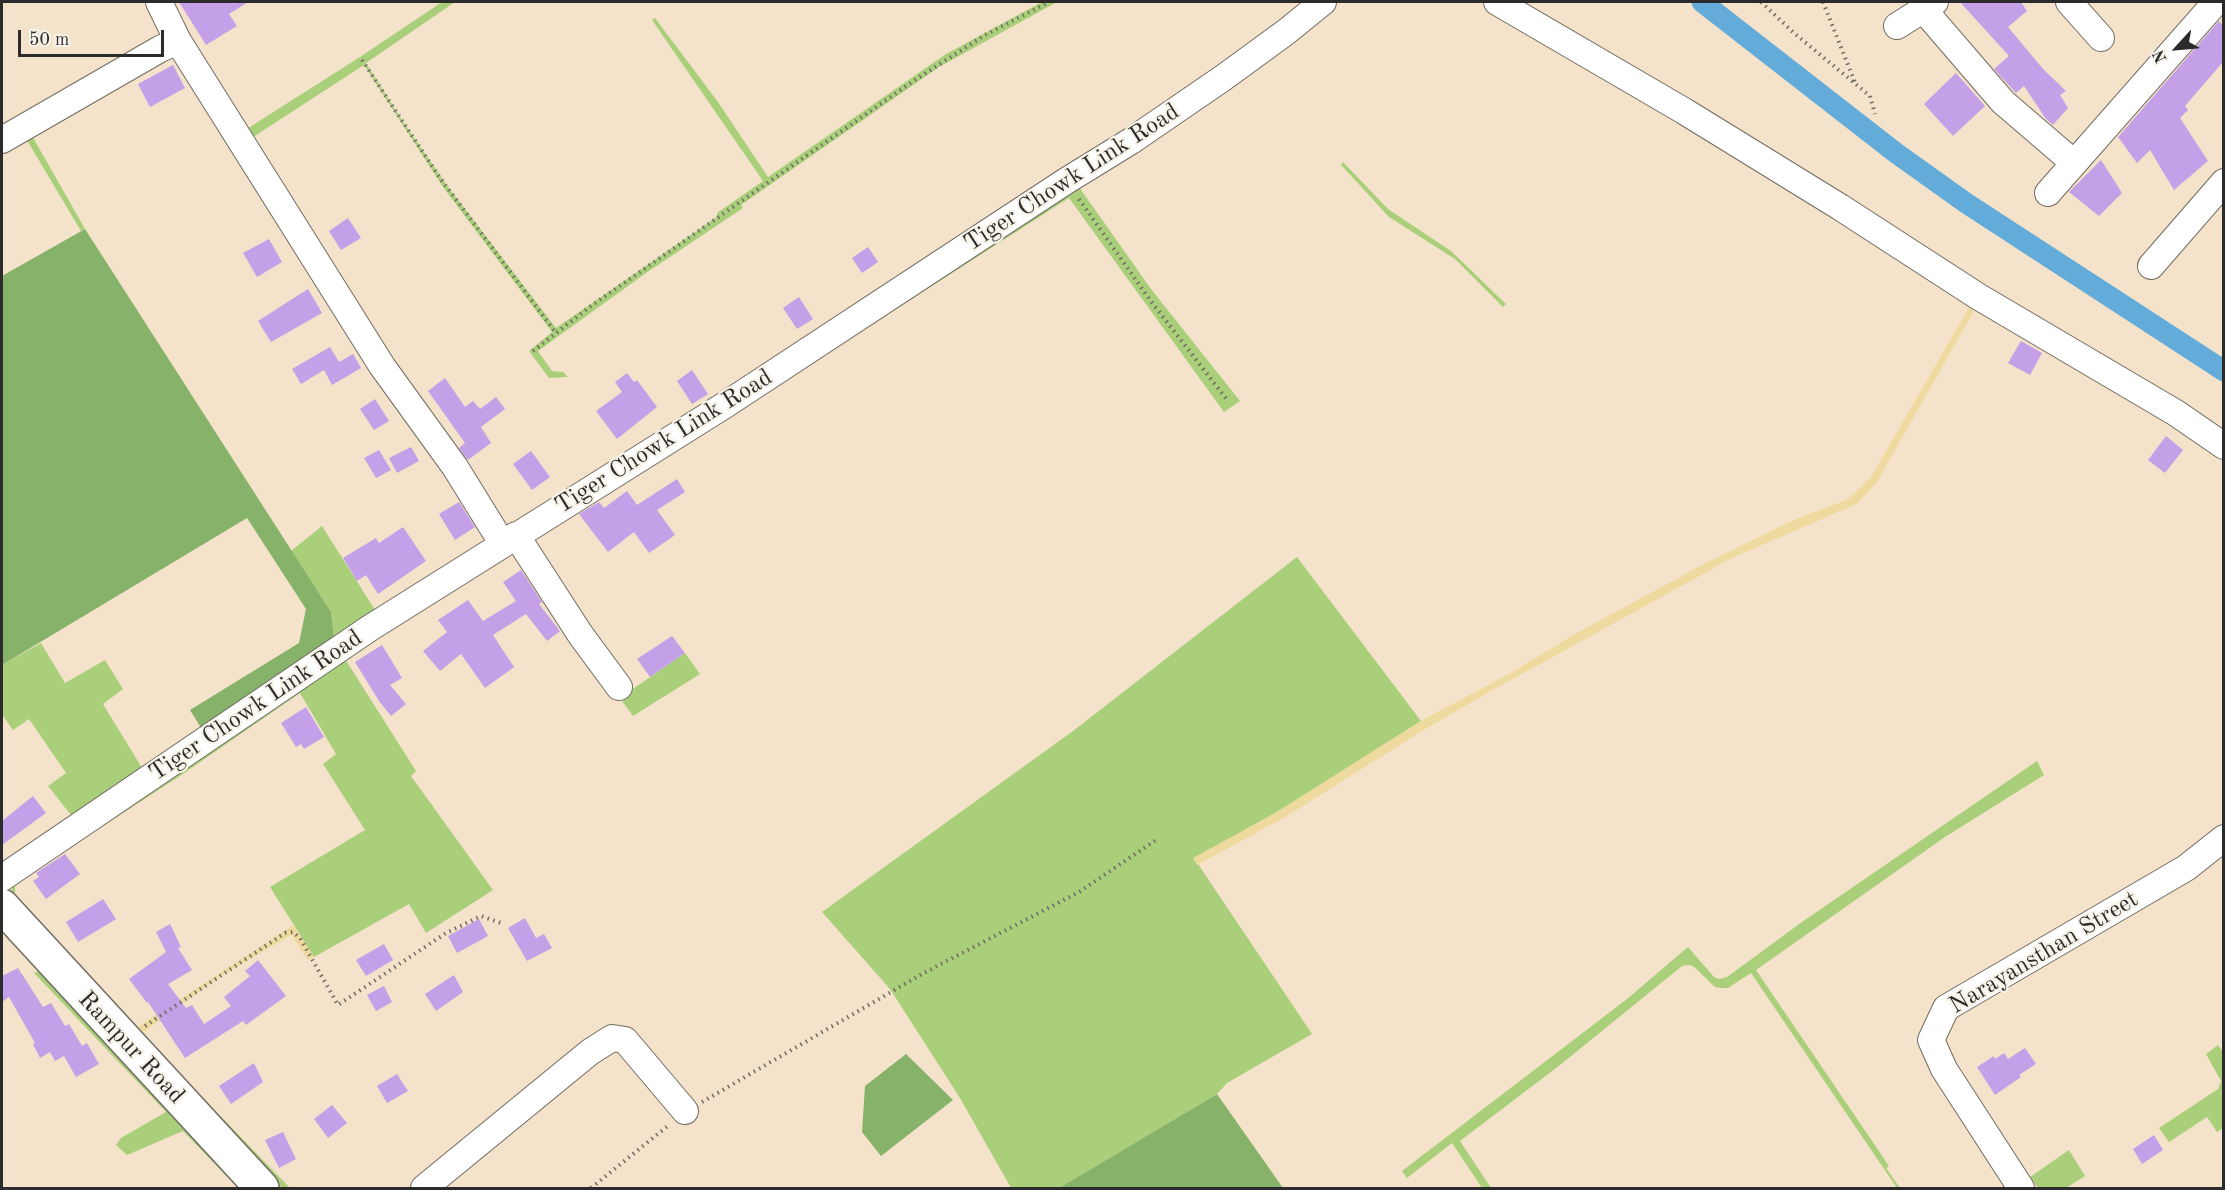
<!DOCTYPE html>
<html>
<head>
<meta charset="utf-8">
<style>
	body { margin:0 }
	#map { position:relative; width:2225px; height:1190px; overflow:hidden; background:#f4e3ca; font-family:"Old Standard TT",serif }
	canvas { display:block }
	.frame { position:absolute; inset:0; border:3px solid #2b2b2b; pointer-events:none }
	.north { position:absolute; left:2147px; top:18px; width:60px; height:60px; -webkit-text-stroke:4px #f7f3e8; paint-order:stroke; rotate:244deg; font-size:16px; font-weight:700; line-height:24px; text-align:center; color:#2b2b2b }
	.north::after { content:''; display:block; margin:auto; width:21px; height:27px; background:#2b2b2b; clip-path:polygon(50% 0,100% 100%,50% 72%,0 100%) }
	.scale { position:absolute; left:18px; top:30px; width:146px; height:27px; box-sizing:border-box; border:3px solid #2b2b2b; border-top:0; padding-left:8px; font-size:18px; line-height:21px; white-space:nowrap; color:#2b2b2b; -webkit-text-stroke:4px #f7f3e8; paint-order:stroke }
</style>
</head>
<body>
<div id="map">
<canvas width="2225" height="1190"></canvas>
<div class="frame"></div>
<div class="north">N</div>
<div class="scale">50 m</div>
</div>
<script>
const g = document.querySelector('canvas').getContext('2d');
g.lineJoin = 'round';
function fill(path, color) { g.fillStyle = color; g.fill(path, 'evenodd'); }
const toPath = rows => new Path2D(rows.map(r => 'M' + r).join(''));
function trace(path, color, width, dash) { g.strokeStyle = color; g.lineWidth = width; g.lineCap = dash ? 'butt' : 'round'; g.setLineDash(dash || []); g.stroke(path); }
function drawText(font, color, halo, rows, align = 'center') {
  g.font = font + ' "Old Standard TT",serif'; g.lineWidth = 4.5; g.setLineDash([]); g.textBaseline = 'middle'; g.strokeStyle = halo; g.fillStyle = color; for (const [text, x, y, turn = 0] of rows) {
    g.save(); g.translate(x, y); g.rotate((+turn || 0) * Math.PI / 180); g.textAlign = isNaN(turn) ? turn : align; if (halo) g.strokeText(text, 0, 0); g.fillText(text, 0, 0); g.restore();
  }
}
fill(toPath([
	[442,2,455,2,366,63,402,120,446,184,556,328,718,216,717,213,763,181,652,20,655,18,718,102,768,177,946,54,1042,2,1057,2,939,67,741,205,743,208,646,273,538,351,552,371,563,372,568,377,549,378,529,351,552,332,443,187,364,65,247,141,242,132,360,57],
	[171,53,178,54,182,58,229,139,287,229,360,341,470,497,488,528,490,535,488,542,481,548,322,654,334,638,331,612,291,551,322,526,377,613,483,543,487,537,485,528,463,489,280,229,223,139,179,61,173,57,165,57,31,134,85,229,81,231,25,137,2,151,2,144,23,132,163,54],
	[1343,162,1388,209,1451,251,1506,304,1503,307,1455,259,1389,217,1341,165],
	[1079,187,1151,289,1240,401,1224,412,1069,198,684,445,528,538,345,659,416,771,411,776,493,890,426,933,409,904,314,957,270,887,365,830,323,764,336,754,300,693,183,774,83,839,80,836,19,879,15,886,15,895,19,900,141,1034,290,1188,282,1188,99,997,13,900,10,893,17,877,60,845,343,656,531,533,681,442],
	[1297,557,1421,721,1277,812,1194,858,1312,1034,1227,1083,1217,1094,1059,1188,1011,1188,960,1098,890,989,822,912,1073,731],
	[572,632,630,691,685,653,700,674,633,716],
	[41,643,65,683,105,660,123,689,103,704,142,768,75,820,48,786,66,773,29,719,13,730,2,714,2,665],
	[2037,761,2044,775,1945,837,1756,970,1889,1166,1886,1168,1900,1188,1897,1188,1751,973,1728,988,1721,988,1715,987,1693,966,1689,965,1682,966,1560,1065,1460,1141,1491,1188,1482,1188,1452,1143,1407,1178,1402,1171,1627,999,1688,947,1714,977,1719,979,1727,977,1802,922],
	[41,970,249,1188,238,1188,183,1131,127,1155,116,1145,121,1138,166,1112,34,973],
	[2218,1045,2223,1052,2223,1131,2222,1129,2217,1132,2207,1117,2169,1142,2159,1128,2218,1089,2221,1081,2206,1054],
	[2069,1150,2085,1176,2066,1188,2038,1188,2030,1177]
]), '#a9cf7a');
fill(toPath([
	[85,229,331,612,334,638,203,731,190,710,299,643,306,609,247,518,2,665,2,276],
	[906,1054,953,1100,881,1156,862,1132,865,1086],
	[1217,1094,1283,1188,1059,1188]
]), '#86b26a');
fill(toPath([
	[1974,299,1979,302,1877,482,1857,504,1734,557,1500,686,1427,728,1282,819,1197,865,1193,858,1277,812,1421,721,1505,676,1575,634,1704,564,1796,519,1847,500,1871,477],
	[293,925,314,957,308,960,291,935,221,976,141,1034,136,1028]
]), '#eeda9e');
trace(toPath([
	[1702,2,1896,153,1966,203,2224,371]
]), '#63acda', 21);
fill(toPath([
	[179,2,248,2,229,14,237,26,206,45],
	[1960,2,2021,2,2027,11,2008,27,2043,69,2066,91,2060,95,2068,108,2053,125,2046,119,2024,86,2016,93,1994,69,2009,56],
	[2219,21,2223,26,2223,62,2185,106,2188,110,2180,118,2208,161,2174,190,2150,150,2137,163,2118,137],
	[173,65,185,88,150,107,138,84],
	[1956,73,1985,106,1953,136,1924,104],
	[2101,160,2122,193,2099,216,2069,192],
	[348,218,361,238,341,250,329,231],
	[269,239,282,262,257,277,243,253],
	[868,247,878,262,862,273,852,258],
	[308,289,322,313,271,342,258,321],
	[799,297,813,319,797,329,783,308],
	[2021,341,2042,353,2030,375,2008,363],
	[330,347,339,362,353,354,361,368,332,385,324,370,301,384,292,369],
	[692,370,708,394,692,404,677,381],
	[627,373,634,382,637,380,657,407,617,439,596,411,622,392,615,382],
	[445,378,465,407,473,401,480,409,496,397,505,409,481,427,491,443,468,460,459,448,465,443,428,391],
	[375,399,389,421,374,430,360,409],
	[2166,436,2183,450,2165,473,2148,460],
	[411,447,419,461,397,473,389,458],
	[379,450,391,470,376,478,364,458],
	[531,451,550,477,532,490,513,464],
	[677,479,685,492,657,510,675,535,649,553,634,532,608,552,579,514,599,502,604,508,627,491,637,505],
	[459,502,475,527,455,540,439,514],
	[403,527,426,561,378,594,366,575,357,581,343,558,376,538,379,543],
	[521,570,542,602,539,604,560,631,547,641,526,614,493,635,514,667,485,688,461,654,440,671,423,651,447,632,438,620,468,600,483,621,516,601,503,582],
	[672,636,685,653,650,677,637,659],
	[382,645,402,678,390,685,406,704,391,716,379,701,355,662],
	[306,707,324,737,304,749,301,744,296,747,281,723],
	[33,796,46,813,2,845,2,821],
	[65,854,80,874,46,899,33,881,39,877,36,873],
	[103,899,116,919,78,942,66,922],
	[525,918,536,938,544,934,552,948,527,961,508,928],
	[479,919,488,936,457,953,448,936],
	[170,924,181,947,178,948,192,970,168,984,186,1008,192,1005,204,1024,231,1006,224,997,250,976,245,971,258,960,286,996,246,1025,243,1021,185,1058,148,1002,147,1003,129,979,166,952,156,932],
	[384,944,393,960,366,976,356,960],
	[18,968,43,1007,51,1003,65,1026,69,1024,82,1046,87,1043,99,1064,76,1077,64,1056,55,1061,50,1052,40,1058,33,1044,35,1043,9,997,2,1002,2,976],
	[454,975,463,992,436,1011,425,994],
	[384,986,392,1002,376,1011,367,995],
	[2025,1048,2036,1064,2019,1075,2021,1077,1995,1095,1977,1067,1994,1056,1995,1059,2004,1053,2008,1059],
	[254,1063,263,1082,231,1104,219,1086],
	[397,1074,408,1091,387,1103,377,1086],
	[332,1105,347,1123,328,1138,314,1119],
	[283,1132,296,1159,279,1168,265,1140],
	[2154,1135,2163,1150,2142,1164,2133,1149]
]), '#c3a0e7');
const minor = toPath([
	[159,2,178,41,382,366,455,467,502,543],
	[1497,2,1684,111,1840,207,1979,297,2176,413,2224,446],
	[2069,2,2101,38],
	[1923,9,2003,102,2074,163],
	[1897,26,1935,2],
	[2,140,160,49,178,41],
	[2048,193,2216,2],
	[2151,266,2224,182],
	[516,535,580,634,619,687],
	[2,878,370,628,725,405,1066,181,1131,141,1223,78,1286,32,1323,2],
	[424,1188,590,1052,612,1038,625,1040,685,1111],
	[2021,1188,1944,1069,1931,1040,1946,1008,2186,868,2224,838]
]);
const major = toPath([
	[2,906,262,1188]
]);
trace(minor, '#716b63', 28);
trace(major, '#716b63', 36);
trace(toPath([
	[1761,2,1794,33,1870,96,1875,114],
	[1823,2,1856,85],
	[362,60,440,178,556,333],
	[1079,199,1150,300,1228,401],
	[533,351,591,306,915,80,985,35,1049,2],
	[145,1026,285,933,293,932,300,938,338,1005,446,933,481,916,501,923],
	[702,1102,922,974,1079,892,1156,840],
	[591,1188,669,1125]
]), '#716b63', 4, [1.5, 4.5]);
trace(minor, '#fff', 26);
trace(major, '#fff', 33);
drawText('24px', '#2b2b2b', '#f7f3e8', [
	["Tiger Chowk Link Road",1072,178,-33],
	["Tiger Chowk Link Road",664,442,-32],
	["Tiger Chowk Link Road",256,706,-34],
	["Narayansthan Street",2044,953,-31],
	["Rampur Road",131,1048,47]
]);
</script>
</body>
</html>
